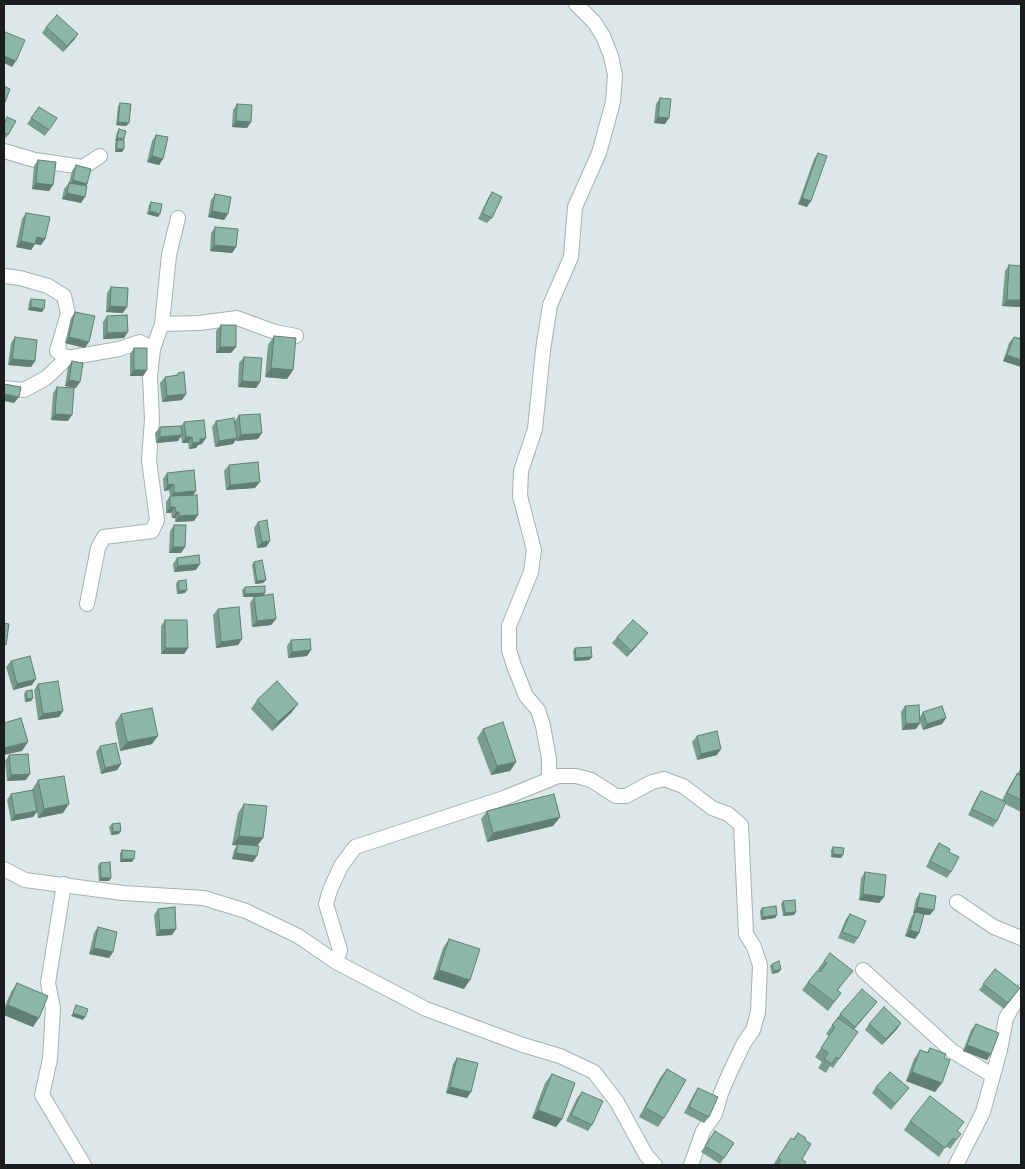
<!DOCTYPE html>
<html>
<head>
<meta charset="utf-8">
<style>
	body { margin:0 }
	#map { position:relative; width:1025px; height:1169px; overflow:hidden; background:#dce7e7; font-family:Lora,serif }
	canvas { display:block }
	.frame { position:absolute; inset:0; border:5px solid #191d1d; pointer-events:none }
</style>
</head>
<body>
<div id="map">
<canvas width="1025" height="1169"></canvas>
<div class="frame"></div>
</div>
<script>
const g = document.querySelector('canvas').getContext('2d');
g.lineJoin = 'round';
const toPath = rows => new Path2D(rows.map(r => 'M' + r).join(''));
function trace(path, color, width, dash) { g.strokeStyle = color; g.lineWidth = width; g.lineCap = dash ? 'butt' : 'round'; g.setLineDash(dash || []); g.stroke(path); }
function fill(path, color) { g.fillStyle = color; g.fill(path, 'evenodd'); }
const street = toPath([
	[4,151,35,160,83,167,100,156],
	[4,276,20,278,48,286,64,296,68,314,57,351,67,358,119,349,140,342,153,349],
	[162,324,199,323,237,318,275,332,296,336],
	[4,388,24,390,46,378,67,358],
	[87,604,98,548,104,537,152,531,157,520,149,460,152,419,150,377,153,349,162,324,169,255,178,218],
	[549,780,549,759,543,726,538,710,526,696,514,666,509,650,509,626,531,572,534,550,520,496,521,471,535,429,543,350,550,305,571,257,575,207,599,153,613,102,615,75,611,56,603,36,594,22,576,4],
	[4,869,25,880,123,893,204,898,246,911,298,936,336,962,426,1009,523,1045,560,1056,594,1072,617,1102,646,1155,655,1165],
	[64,884,48,983,53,1008,50,1059,42,1095,84,1165],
	[957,902,994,927,1021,938],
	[336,962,340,950,326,904,330,890,341,866,355,847,504,798,558,776,576,776,591,780,616,796,626,796,652,782,664,779,683,786,712,808,728,814,741,825,746,934,754,947,760,965,758,1012,753,1030,744,1043,730,1072,721,1093,715,1114,703,1131,691,1165],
	[863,970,952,1051,992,1075],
	[956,1165,983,1112,1000,1050,1006,1018,1021,992]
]);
trace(street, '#a6b1b1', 16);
trace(street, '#fff', 14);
fill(toPath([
	[46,27,78,34,74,40,63,52,42,33],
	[660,98,665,124,654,123,656,104],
	[120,103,129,123,126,126,116,125,118,106],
	[237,104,251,122,247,128,232,127,233,110],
	[39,107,57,118,45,136,27,124],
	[7,117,8,135,6,138,4,137,4,122],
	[119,129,124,139,124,149,122,152,115,152,115,143,117,141,115,141,117,132],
	[156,135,163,159,159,165,147,162,152,141],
	[818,153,807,207,798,204,814,159],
	[38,160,53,185,49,191,32,189,34,166],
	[76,165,87,184,81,203,62,199,64,189,69,183,72,171],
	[492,192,492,218,487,223,478,219,488,198],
	[215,194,228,214,224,220,208,217,211,200],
	[151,202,158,217,147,214,149,205],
	[26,213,45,239,41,245,35,244,31,250,16,247,22,219],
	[215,227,236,247,232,253,210,251,211,233],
	[1009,265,1020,307,1002,306,1005,271],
	[111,287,123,313,106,312,107,293],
	[31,299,42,312,28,310,29,302],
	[75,312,85,348,65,343,71,318],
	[107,316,124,338,103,339,103,322],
	[221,325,231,353,216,353,216,331],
	[1021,335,1021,367,1003,361,1009,343,1014,337,1019,338],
	[274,336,293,370,287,379,265,377,268,345],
	[15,337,35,361,31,367,8,365,11,343],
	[134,348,147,370,143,376,130,376,130,354],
	[244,357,260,382,256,388,238,387,239,363],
	[72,361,76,388,65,386,68,367],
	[178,373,186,394,182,400,162,402,160,383,165,377,176,376],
	[57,387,68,421,51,420,53,393],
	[239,415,258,439,236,441,236,439,233,444,215,447,212,427,216,421,235,421],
	[184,422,202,444,198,445,196,448,189,449,188,443,182,443,181,436,178,441,156,443,155,433,160,427,181,426],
	[229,465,255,488,226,490,224,471],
	[167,473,196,491,193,495,194,521,175,522,175,518,172,518,171,513,166,513,166,502,170,496,169,490,164,491,163,479],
	[258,522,270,541,266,547,257,548,254,528],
	[174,525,185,547,181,553,169,553,170,531],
	[177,558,196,570,174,572,173,564],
	[254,562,266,580,263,583,255,584,252,565],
	[178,581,187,590,185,593,177,594,176,584],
	[245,587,265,593,264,596,276,619,271,625,252,627,250,603,254,597,256,597,243,597,242,590],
	[218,609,242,639,238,645,216,648,213,615],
	[165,620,188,648,184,654,161,654,161,626],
	[648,633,643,639,627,657,612,643,617,637],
	[291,640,311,650,307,656,288,658,287,646],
	[575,648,592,657,589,660,574,661,573,651],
	[11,661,32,685,13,690,6,667],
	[38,684,63,711,59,717,38,720,34,690],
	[26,691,33,698,31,701,25,702,24,694],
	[257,700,298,704,291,713,272,731,251,709],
	[905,706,920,717,923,712,946,718,942,724,923,730,920,722,920,723,916,729,902,730,901,712],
	[121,714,152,744,120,751,115,723],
	[483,729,516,762,510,771,491,775,477,738],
	[697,736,717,755,697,760,692,742],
	[100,746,121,764,117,770,101,774,96,752],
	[9,755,26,780,7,781,5,761],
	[1021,768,1021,812,1005,804,997,821,993,827,968,815,977,797,981,791,1002,800,1011,783],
	[38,780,63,813,38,818,37,812,33,817,11,821,7,800,11,794,32,790],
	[244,804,263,838,257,846,253,862,232,859,234,850,237,845,232,845,238,813],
	[487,811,560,817,553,826,487,842,481,819],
	[112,824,119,834,111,835,109,827],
	[939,843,949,852,951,872,947,878,926,867,935,849],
	[833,847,841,858,831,857,831,850],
	[122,850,132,862,120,862,120,853],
	[100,863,111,878,109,881,99,881,98,866],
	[865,872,884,897,879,903,859,900,861,878],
	[920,893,930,915,924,915,919,933,915,939,905,936,911,918,914,913,913,913,916,899],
	[783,901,794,915,783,916,781,904],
	[762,908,777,915,775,918,761,920,760,911],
	[158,909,176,929,172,935,156,936,154,915],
	[850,914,858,938,854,944,838,938,846,919],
	[98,927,113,952,109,958,89,954,94,933],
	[449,939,464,989,433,979,443,948],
	[824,961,846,979,838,990,841,993,828,1011,802,990,808,982,821,972,818,969],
	[772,964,781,969,779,972,772,974,770,966],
	[995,969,1020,988,1004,1009,979,990],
	[17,983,33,1027,4,1015,4,1008,11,992],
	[877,1002,872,1008,854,1029,858,1032,833,1068,830,1066,826,1073,818,1068,822,1062,815,1057,829,1036,826,1034,840,1014],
	[901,1023,897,1029,882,1045,865,1030,869,1024],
	[976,1024,987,1060,963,1051,971,1030],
	[930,1048,935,1092,906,1081,914,1059,920,1050,927,1052],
	[457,1058,467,1098,446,1093,453,1064],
	[667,1069,664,1118,658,1127,639,1117,660,1078],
	[552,1074,562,1119,556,1127,532,1118,545,1083],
	[876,1087,909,1088,891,1110,872,1093],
	[698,1088,709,1117,704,1123,684,1113,694,1094],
	[582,1092,592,1125,588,1131,566,1121,577,1098],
	[910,1121,957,1131,961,1134,950,1149,946,1146,939,1157,904,1130],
	[715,1131,734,1143,720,1164,701,1152],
	[798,1133,805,1140,802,1159,804,1165,773,1165,791,1138,793,1139]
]), '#789d8e');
fill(toPath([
	[78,34,74,40,63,52,67,46],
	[4,56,16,61,12,67,4,63],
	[658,117,669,118,665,124,654,123],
	[236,121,251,122,247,128,232,127],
	[118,122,129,123,126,126,116,125],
	[117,138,124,139,122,142,115,141],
	[117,149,124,149,122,152,115,152],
	[152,156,163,159,159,165,147,162],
	[73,180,87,184,83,190,69,186],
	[36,183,53,185,49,191,32,189],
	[67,193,85,197,81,203,62,199],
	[802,198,811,201,807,207,798,204],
	[150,211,160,214,158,217,147,214],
	[212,211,228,214,224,220,208,217],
	[37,237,45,239,41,245,35,244,31,250,16,247,21,241],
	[214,245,236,247,232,253,210,251],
	[1021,299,1021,304,1020,307,1002,306,1007,300],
	[110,306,127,307,123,313,106,312],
	[31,307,44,309,42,312,28,310],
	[128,332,124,338,103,339,107,333],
	[69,337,89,342,85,348,65,343],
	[220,347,236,347,231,353,216,353],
	[1007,355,1021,360,1021,367,1003,361],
	[12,359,35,361,31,367,8,365],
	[271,368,293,370,287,379,265,377],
	[134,370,147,370,143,376,130,376],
	[69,380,80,382,76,388,65,386],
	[242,381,260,382,256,388,238,387],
	[4,394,19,397,14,403,4,401],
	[186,394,182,400,162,402,167,396],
	[55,414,72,415,68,421,51,420],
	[262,433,258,439,236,441,241,435],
	[182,435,178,441,156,443,160,437],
	[186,437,192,437,188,443,182,443],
	[206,438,202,444,198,445,196,448,189,449,193,443,200,439],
	[237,438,233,444,215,447,219,441],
	[260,482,255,488,226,490,230,485],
	[174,484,169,490,164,491,168,485],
	[196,491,192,497,170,499,174,493],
	[170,507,175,507,171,513,166,513],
	[176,512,179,512,175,518,172,518],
	[198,515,194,521,175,522,179,516],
	[270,541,266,547,257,548,262,542],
	[173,547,185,547,181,553,169,553],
	[200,564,196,570,174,572,178,566],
	[266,580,263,583,255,584,257,581],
	[187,590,185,593,177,594,179,591],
	[265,593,263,596,243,597,245,594],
	[276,619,271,625,252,627,257,621],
	[648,633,643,639,627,657,631,651],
	[242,639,238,645,216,648,221,642],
	[165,648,188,648,184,654,161,654],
	[311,650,307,656,288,658,292,652],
	[592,657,589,660,574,661,576,658],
	[36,679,32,685,13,690,17,684],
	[33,698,31,701,25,702,27,699],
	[298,704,291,713,272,731,278,722],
	[63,711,59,717,38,720,43,714],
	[946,718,942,724,923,730,927,724],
	[920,723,916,729,902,730,906,724],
	[158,736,152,744,120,751,127,742],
	[28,742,22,751,4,755,4,748],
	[721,749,717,755,697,760,701,754],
	[516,762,510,771,491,775,497,766],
	[121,764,117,770,101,774,105,768],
	[30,774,26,780,7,781,11,775],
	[69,804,63,813,38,818,44,809],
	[37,811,33,817,11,821,15,815],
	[560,817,553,826,487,842,493,833],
	[121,831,119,834,111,835,113,832],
	[239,836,263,838,256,847,232,845],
	[236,853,257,856,253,862,232,859],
	[833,854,843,855,841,858,831,857],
	[122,859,134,859,132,862,120,862],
	[101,878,111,878,109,881,99,881],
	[863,894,884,897,879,903,859,900],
	[917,907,934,910,930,915,913,913],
	[796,912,794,915,783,916,785,913],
	[777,915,775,918,761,920,763,917],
	[176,929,172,935,156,936,160,930],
	[910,930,919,933,915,939,905,936],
	[94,948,113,952,109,958,89,954],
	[781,969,779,972,772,974,774,971],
	[439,970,470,980,464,989,433,979],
	[877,1002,872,1008,851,1033,855,1027],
	[8,1005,39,1018,33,1027,4,1015,4,1010],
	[73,1013,85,1017,83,1020,71,1016],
	[901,1023,897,1029,882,1045,886,1039],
	[967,1045,991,1054,987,1060,963,1051],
	[912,1072,942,1083,935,1092,906,1081],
	[450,1087,471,1092,467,1098,446,1093],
	[538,1110,562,1119,556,1127,532,1118]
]), '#627f74');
const building = toPath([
	[57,15,78,34,67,46,46,27,57,15],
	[5,32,25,40,16,61,4,56,4,35,5,32],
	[4,86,10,89,4,105,4,86],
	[660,98,671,99,669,118,658,117,660,98],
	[120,103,131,104,129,123,118,122,120,103],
	[237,104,252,105,251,122,236,121,237,104],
	[39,107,57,118,49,130,31,118,39,107],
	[7,117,16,121,8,135,4,132,4,124,7,117],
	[119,129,126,131,124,139,117,138,119,129],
	[156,135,168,137,163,159,152,156,156,135],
	[117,140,124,140,124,149,117,149,117,140],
	[818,153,827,156,811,201,802,198,818,153],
	[38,160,56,162,53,185,36,183,38,160],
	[76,165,91,169,87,184,73,180,76,165],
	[69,183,87,186,85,197,67,193,69,183],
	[492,192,502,197,492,218,482,213,492,192],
	[215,194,231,197,228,214,212,211,215,194],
	[151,202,162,204,160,214,150,211,151,202],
	[26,213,50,217,45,239,37,237,35,244,21,241,26,213],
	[215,227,238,229,236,247,214,245,215,227],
	[1009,265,1021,266,1021,300,1007,300,1009,265],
	[111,287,128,288,127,307,110,306,111,287],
	[31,299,45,300,44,309,31,307,31,299],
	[75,312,95,316,89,342,69,337,75,312],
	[127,315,128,332,107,333,107,316,127,315],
	[221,325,236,325,236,347,220,347,221,325],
	[1021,335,1021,360,1007,355,1014,337,1020,339,1021,335],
	[274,336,296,338,293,370,271,368,274,336],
	[15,337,37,340,35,361,12,359,15,337],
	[134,348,147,348,147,370,134,370,134,348],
	[244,357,262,358,260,382,242,381,244,357],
	[72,361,83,363,80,382,69,380,72,361],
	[184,372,186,394,167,396,165,377,178,375,178,373,184,372],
	[4,384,21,387,19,397,4,394,4,384],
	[57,387,74,388,72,415,55,414,57,387],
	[260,414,262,433,241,435,239,415,260,414],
	[234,418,237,438,219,441,216,421,234,418],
	[204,420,206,438,200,439,200,442,193,443,192,437,186,437,184,422,204,420],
	[181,426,182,435,160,437,160,427,181,426],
	[258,462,260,482,230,485,229,465,258,462],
	[194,470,196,491,174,493,174,484,168,485,167,473,194,470],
	[197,495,198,515,179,516,179,512,176,512,175,507,170,507,170,496,197,495],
	[267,520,270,541,262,542,258,522,267,520],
	[174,525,186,525,185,547,173,547,174,525],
	[199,555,200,564,178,566,177,558,199,555],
	[262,560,266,580,257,581,254,562,262,560],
	[186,580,187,590,179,591,178,581,186,580],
	[265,586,265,593,245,594,245,587,265,586],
	[273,594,276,619,257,621,254,597,273,594],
	[239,607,242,639,221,642,218,609,239,607],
	[165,620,187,620,188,648,165,648,165,620],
	[633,620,648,633,631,651,617,637,633,620],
	[4,623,9,624,6,645,4,645,4,623],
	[310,639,311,650,292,652,291,640,310,639],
	[591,647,592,657,576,658,575,648,591,647],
	[30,656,36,679,17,684,11,661,30,656],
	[58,681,63,711,43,714,38,684,58,681],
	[277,681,298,704,278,722,257,700,277,681],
	[32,690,33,698,27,699,26,691,32,690],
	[919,705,920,723,906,724,905,706,919,705],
	[942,706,946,718,927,724,923,712,942,706],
	[152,708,158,736,127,742,121,714,152,708],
	[21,718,28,742,4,748,4,723,21,718],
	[503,722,516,762,497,766,483,729,503,722],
	[717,731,721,749,701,754,697,736,717,731],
	[116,743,121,764,105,768,100,746,116,743],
	[28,754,30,774,11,775,9,755,28,754],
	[1017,774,1021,776,1021,800,1007,793,1017,774],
	[64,776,69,804,44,809,38,780,64,776],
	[33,790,37,811,15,815,11,794,33,790],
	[981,791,1006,802,997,821,972,809,981,791],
	[554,794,560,817,493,833,487,811,554,794],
	[244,804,267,806,263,838,239,836,244,804],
	[120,823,121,831,113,832,112,824,120,823],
	[939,843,950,849,949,852,959,857,951,872,930,861,939,843],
	[238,844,259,846,257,856,236,853,238,844],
	[833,847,844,848,843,855,833,854,833,847],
	[122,850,135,851,134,859,122,859,122,850],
	[110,862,111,878,101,878,100,863,110,862],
	[865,872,886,875,884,897,863,894,865,872],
	[920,893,936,896,934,910,917,907,920,893],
	[795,900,796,912,785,913,783,901,795,900],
	[776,906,777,915,763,917,762,908,776,906],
	[175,907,176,929,160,930,158,909,175,907],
	[915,912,924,914,919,933,910,930,915,912],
	[850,914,866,921,858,938,842,932,850,914],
	[98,927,117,932,113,952,94,948,98,927],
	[449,939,480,949,470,980,439,970,449,939],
	[830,953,853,971,837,990,841,993,834,1002,808,982,818,970,820,972,827,963,824,961,830,953],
	[779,961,781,969,774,971,772,964,779,961],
	[995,969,1020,988,1008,1003,983,984,995,969],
	[17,983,48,996,39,1018,8,1005,17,983],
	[862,989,877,1002,855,1027,840,1014,862,989],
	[76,1005,88,1009,85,1017,73,1013,76,1005],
	[884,1007,901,1023,886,1039,869,1024,884,1007],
	[838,1018,858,1032,839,1059,836,1057,832,1064,824,1059,828,1053,821,1048,835,1027,832,1025,838,1018],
	[976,1024,999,1033,991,1054,967,1045,976,1024],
	[930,1048,946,1054,944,1058,950,1060,942,1083,912,1072,920,1050,928,1053,930,1048],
	[457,1058,478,1063,471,1092,450,1087,457,1058],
	[667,1069,686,1080,664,1118,645,1108,667,1069],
	[890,1072,909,1088,895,1104,876,1087,890,1072],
	[552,1074,575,1083,562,1119,538,1110,552,1074],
	[698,1088,718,1097,709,1117,689,1107,698,1088],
	[582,1092,603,1101,592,1125,571,1115,582,1092],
	[930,1096,964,1122,957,1131,961,1134,956,1140,953,1138,945,1148,910,1121,930,1096],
	[715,1131,734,1143,724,1158,705,1146,715,1131],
	[798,1133,806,1138,805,1140,811,1144,802,1159,806,1162,804,1165,778,1165,781,1160,778,1158,791,1138,794,1140,798,1133]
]);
fill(building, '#8cb6a5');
trace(building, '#627f74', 1);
</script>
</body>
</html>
